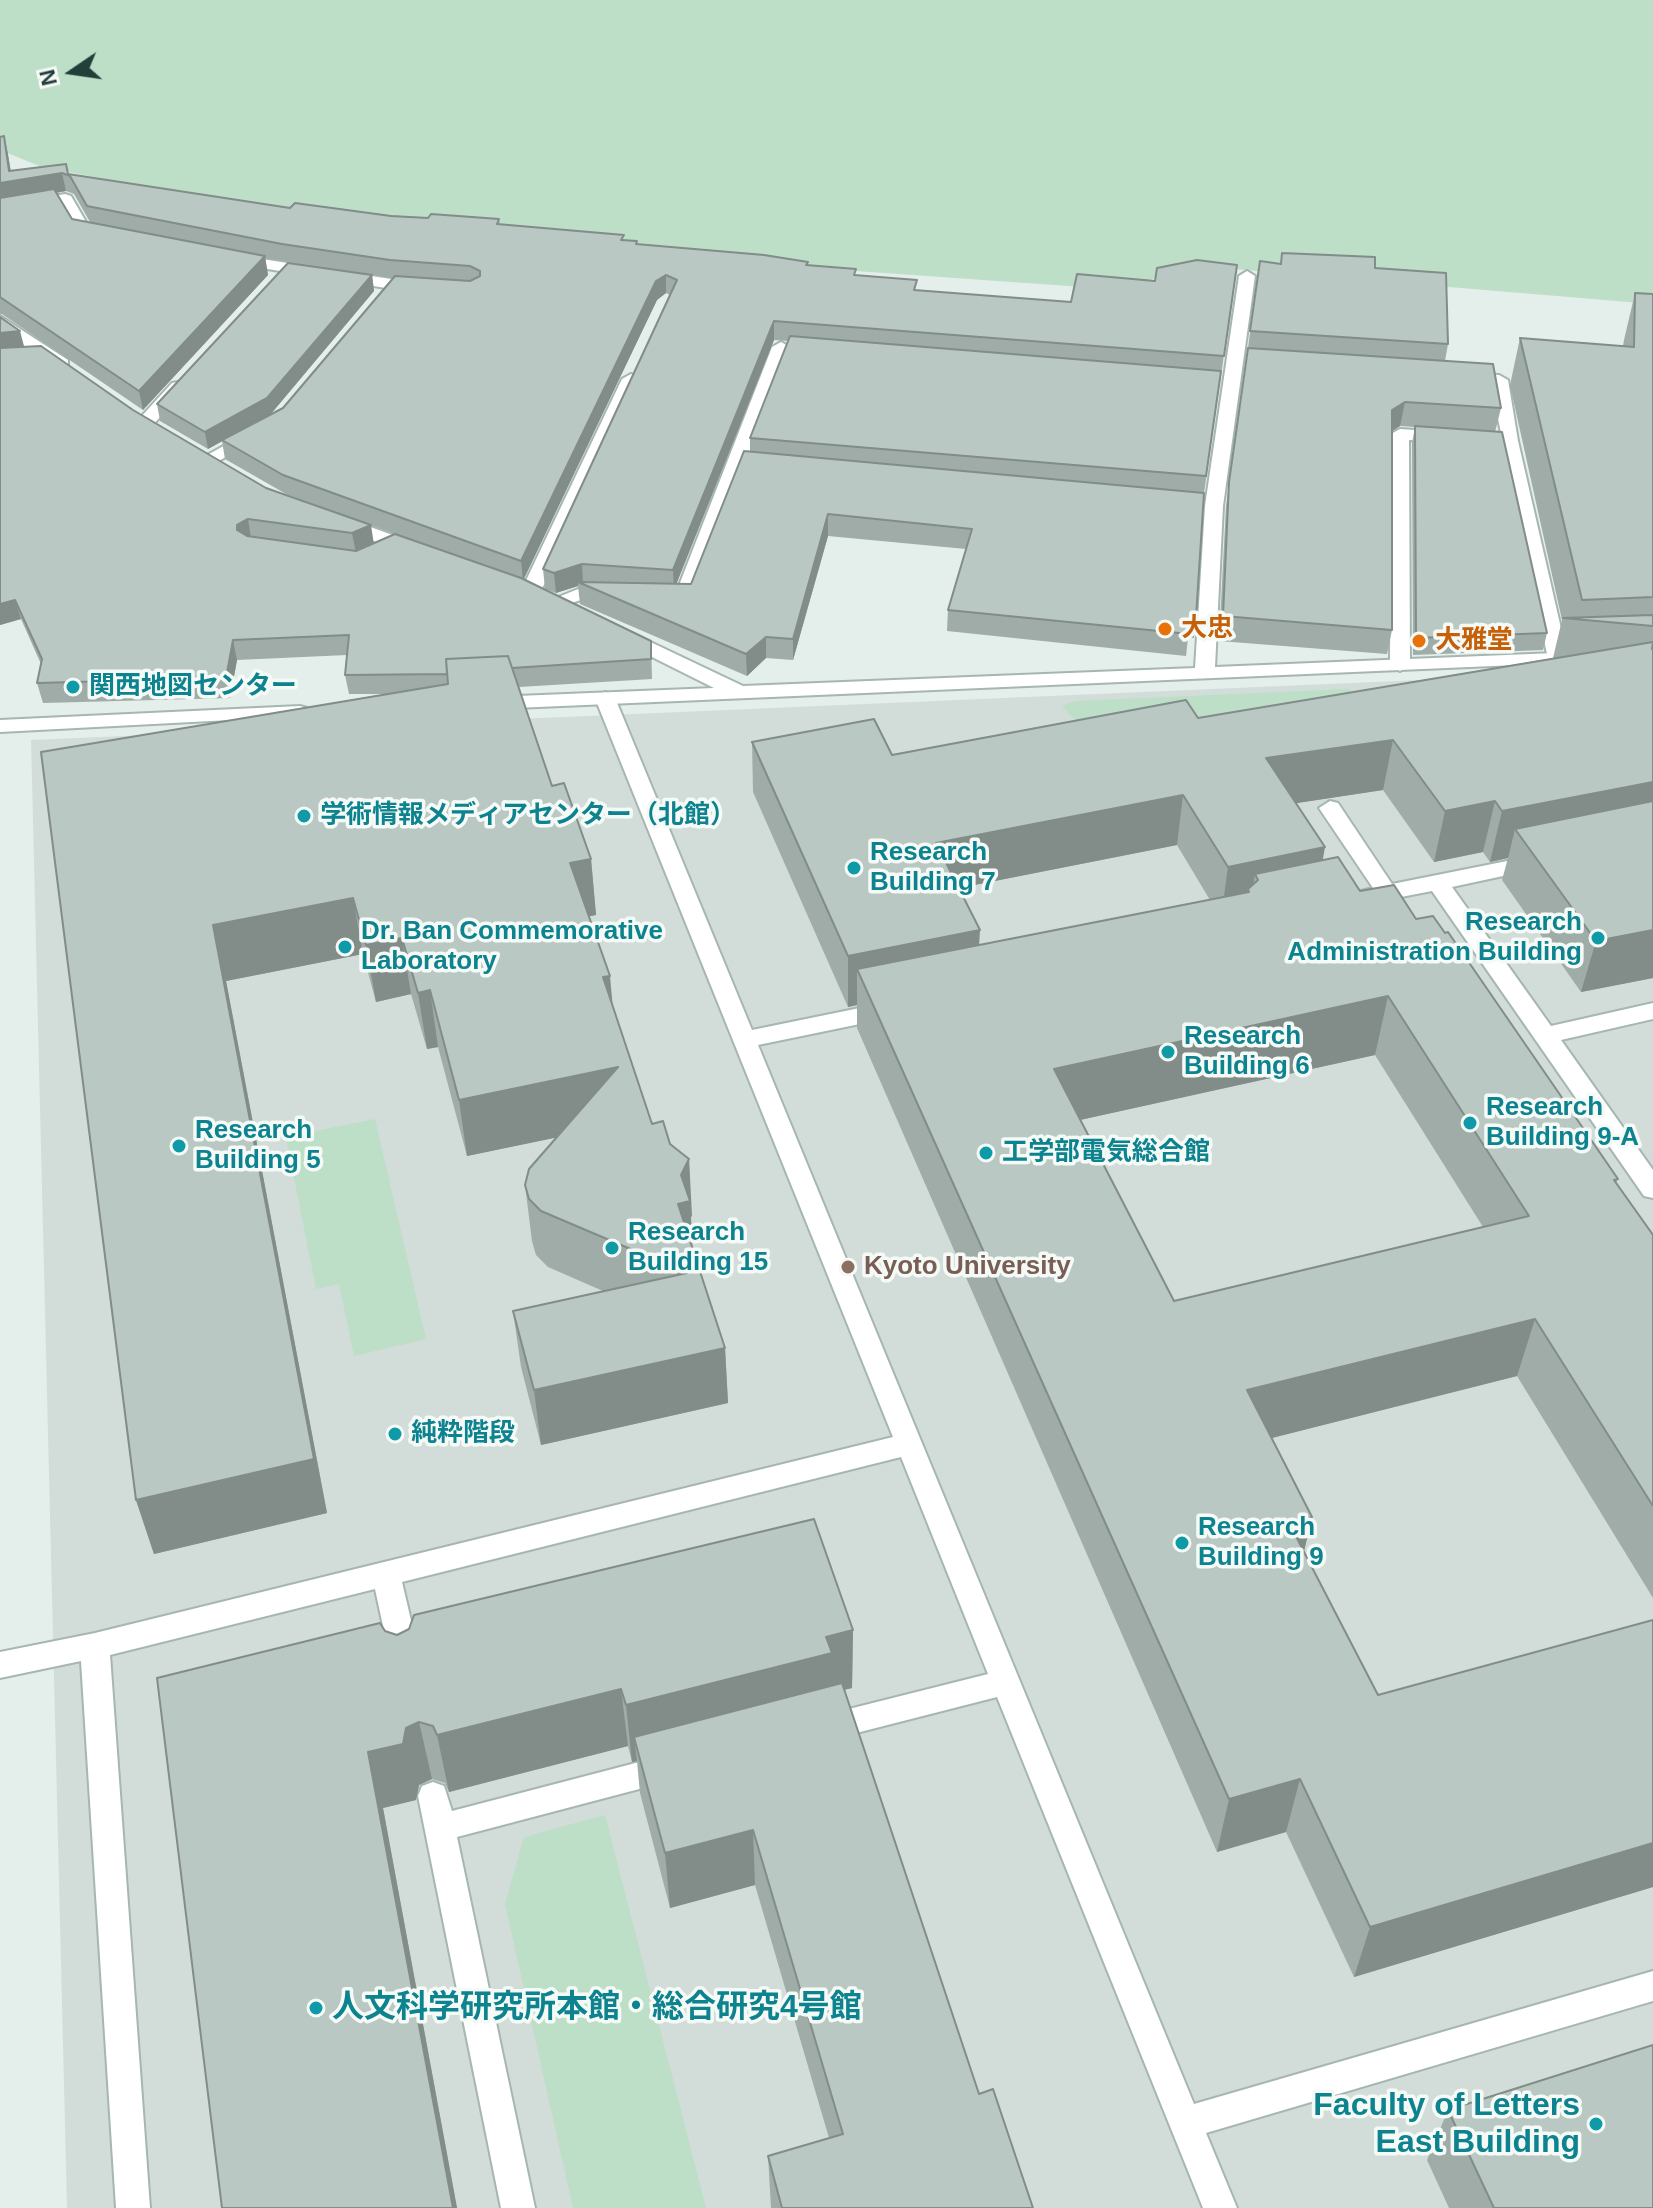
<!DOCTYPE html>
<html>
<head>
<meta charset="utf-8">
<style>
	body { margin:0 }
	#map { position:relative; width:1653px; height:2208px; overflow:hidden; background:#e4eeea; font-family:Helvetica,sans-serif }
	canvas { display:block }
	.north { position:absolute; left:32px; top:32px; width:80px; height:80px; -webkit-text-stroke:6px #f5faf7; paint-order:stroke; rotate:257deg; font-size:22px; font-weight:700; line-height:32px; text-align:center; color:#233f39 }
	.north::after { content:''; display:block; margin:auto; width:28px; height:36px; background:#233f39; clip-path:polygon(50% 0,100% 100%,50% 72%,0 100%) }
</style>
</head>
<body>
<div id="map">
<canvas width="1653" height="2208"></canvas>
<div class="north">N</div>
</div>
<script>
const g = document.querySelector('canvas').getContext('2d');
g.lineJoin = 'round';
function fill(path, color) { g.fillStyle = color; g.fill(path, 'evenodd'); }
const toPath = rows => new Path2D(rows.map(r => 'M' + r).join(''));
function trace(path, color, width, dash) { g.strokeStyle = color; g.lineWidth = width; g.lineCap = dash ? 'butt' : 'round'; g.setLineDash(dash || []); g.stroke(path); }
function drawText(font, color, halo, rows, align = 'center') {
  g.font = font + ' Helvetica,"Noto Sans JP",sans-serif'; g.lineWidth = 7; g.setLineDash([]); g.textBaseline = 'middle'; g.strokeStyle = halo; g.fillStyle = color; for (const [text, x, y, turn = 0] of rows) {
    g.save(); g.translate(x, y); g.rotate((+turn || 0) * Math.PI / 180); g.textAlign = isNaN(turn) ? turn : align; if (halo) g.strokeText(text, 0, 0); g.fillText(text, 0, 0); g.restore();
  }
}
fill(toPath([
	[1653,670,1653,2208,67,2208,31,740]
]), '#d2ddd9');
fill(toPath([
	[0,0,1653,0,1653,304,1186,265,1126,290,685,259,369,229,42,167,0,150],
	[1348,689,1366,701,1361,720,1083,728,1062,706,1076,701],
	[375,1119,426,1339,354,1356,339,1284,316,1289,286,1137],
	[605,1815,706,2208,573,2208,505,1904,524,1837]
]), '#bddec7');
const lane = toPath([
	[65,194,71,196,89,227,108,232,108,238,77,234,60,204,0,214,0,204,65,194],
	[236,255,417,283,425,288,417,293,230,263,230,257,236,255],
	[1463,373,1499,375,1508,380,1518,441,1568,659,1565,663,1551,663,1548,659,1491,385,1457,382,1454,378,1463,373],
	[631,374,640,379,541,591,538,595,524,595,521,591,622,379,631,374],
	[178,382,187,387,184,391,151,427,139,427,139,419,172,383,178,382],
	[1400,429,1446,432,1455,437,1446,442,1409,440,1410,665,1400,671,1390,665,1391,434,1400,429],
	[251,431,260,436,257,440,213,464,201,464,198,460,251,431],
	[605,692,615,698,752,1030,889,1002,901,1010,889,1018,758,1045,1194,2104,1653,1971,1653,2001,1206,2133,1237,2208,1203,2208,997,1697,825,1741,814,1737,810,1728,814,1719,825,1715,988,1674,901,1457,402,1582,421,1663,416,1672,406,1676,396,1672,391,1663,375,1589,110,1655,150,2208,116,2208,81,1661,0,1678,0,1652,95,1633,893,1437,595,698,605,692],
	[1330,801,1338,803,1392,884,1537,855,1545,857,1548,862,1545,867,1452,887,1551,1026,1653,1003,1653,1019,1561,1040,1653,1170,1653,1198,1644,1196,1432,891,1365,904,1357,902,1354,897,1357,892,1373,888,1319,808,1330,801],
	[670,1754,681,1758,685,1768,681,1778,457,1837,535,2208,501,2208,418,1796,422,1786,433,1782,444,1786,452,1811,670,1754]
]);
const street = toPath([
	[1247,271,1255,276,1223,506,1215,667,1579,652,1589,658,1586,662,492,709,482,703,492,697,714,688,614,638,611,634,614,630,621,628,743,686,1195,668,1205,506,1239,276,1247,271],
	[0,316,68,360,68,368,56,368,0,329,0,316],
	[781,342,790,347,693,599,683,605,662,602,659,598,662,594,676,593,772,347,781,342],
	[343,517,420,545,422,549,413,555,406,553,336,527,334,523,343,517],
	[583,587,612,589,622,595,612,601,584,599,556,608,546,602,583,587],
	[300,706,307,708,310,712,307,716,0,732,0,720,300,706]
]);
trace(lane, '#a6b6b1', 4);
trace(street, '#a6b6b1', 4);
fill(lane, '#fff');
fill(street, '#fff');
fill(toPath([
	[4,136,11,171,68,174,290,208,428,218,499,219,500,225,637,241,637,244,808,262,808,266,856,275,917,290,1071,302,1155,281,1237,265,1204,493,1196,617,1194,638,1188,638,1186,656,947,631,948,610,966,549,828,536,793,660,766,658,747,676,580,604,578,586,556,593,545,589,543,569,670,295,666,293,657,300,523,579,651,641,652,679,519,687,552,786,591,859,596,915,589,916,612,1006,652,1124,670,1144,689,1159,692,1249,725,1348,728,1403,541,1445,521,1367,513,1311,603,1291,548,1267,536,1255,532,1241,525,1185,557,1137,467,1156,438,1047,427,1049,411,994,376,1002,363,954,226,981,327,1513,154,1554,136,1500,41,752,385,694,349,694,345,675,347,655,237,660,230,698,43,703,37,683,41,664,21,619,0,625,24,347,266,488,374,544,395,534,286,494,225,459,222,441,208,449,160,421,157,404,372,275,374,291,270,415,283,408,393,278,265,258,268,275,143,410,2,314,0,314,0,137],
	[66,191,74,194,90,222,72,219,56,193],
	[774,340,788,341,750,438,750,452,691,584,676,584],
	[1260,261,1281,264,1375,268,1448,344,1445,361,1501,408,1495,432,1547,633,1543,650,1413,655,1412,443,1415,427,1400,426,1392,431,1392,630,1387,654,1219,641,1226,506],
	[1635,293,1653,294,1653,978,1581,992,1502,880,1508,858,1490,862,1483,852,1434,862,1383,790,1296,803,1323,860,1360,891,1416,919,1618,1179,1616,1183,1653,1235,1653,1598,1517,1376,1272,1438,1312,1517,1304,1552,1378,1695,1653,1620,1653,1887,1354,1977,1286,1832,1217,1852,857,1028,857,1005,848,1007,753,792,752,742,892,755,1198,718,1553,658,1562,620,1510,385,1520,338,1623,346,1624,340],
	[1177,845,1210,900,979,945,959,888],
	[1375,1055,1483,1227,1174,1301,1080,1120],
	[853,1630,852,1688,844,1690,979,2094,1033,2208,771,2208,768,2156,829,2138,755,1885,670,1908,640,1793,637,1761,632,1762,628,1746,449,1792,445,1783,432,1779,419,1785,416,1800,383,1808,457,2208,222,2208,385,1631,397,1635],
	[1448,2110,1653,2208,1449,2208,1427,2160]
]), '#9faca8');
fill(toPath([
	[4,136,8,154,12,181,62,173,66,191,0,202,0,183,9,171],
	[265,256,268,275,143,410,139,391],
	[372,275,374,291,270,415,208,449,205,432],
	[666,275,666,293,657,300,523,581,521,561,656,281],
	[774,321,774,340,674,590,673,570],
	[20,331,25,350,0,353,0,333],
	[1405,402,1400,426,1388,434,1392,410],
	[828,514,828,536,793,660,793,639],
	[248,519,251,538,240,544,237,525],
	[371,525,374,545,356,553,352,533],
	[582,564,583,584,578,582,578,586,556,593,554,573],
	[15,600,21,619,0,625,0,604],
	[766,637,766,658,747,676,746,654],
	[233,640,237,660,230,698,226,678],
	[1393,740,1383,790,1258,809,1266,758],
	[1653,782,1653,829,1515,829,1508,858,1490,862,1502,811],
	[1183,795,1177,845,934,893,936,843],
	[1495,801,1483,852,1434,862,1445,811],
	[1325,847,1316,898,1258,880,1255,874,1249,912,1249,892,1248,889,1244,913,1221,918,1228,867],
	[591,859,596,915,576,919,570,863],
	[353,898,363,954,226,981,327,1513,154,1554,136,1500,213,925],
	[980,930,977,980,857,969,857,1005,848,1007,848,956],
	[1653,930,1653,978,1581,992,1596,941],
	[402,938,411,994,376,1002,366,945],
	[610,976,615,1032,603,977],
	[430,990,438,1047,427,1049,418,993],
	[1388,996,1375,1055,1048,1127,1054,1069],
	[618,1067,622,1124,467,1156,459,1100],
	[689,1159,692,1215,691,1218,693,1257,678,1204,681,1175],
	[1535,1319,1517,1376,1236,1447,1247,1390],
	[725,1348,728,1403,541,1445,534,1390],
	[1312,1517,1299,1572,1289,1523],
	[853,1630,852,1688,634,1737,637,1761,632,1762,626,1705,826,1637],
	[621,1689,628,1746,449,1792,437,1735],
	[419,1722,432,1779,419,1785,416,1800,383,1808,457,2208,453,2208,368,1752,406,1728],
	[1300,1779,1286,1832,1217,1852,1229,1799],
	[753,1830,755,1885,670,1908,665,1853],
	[1653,1843,1653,1887,1354,1977,1370,1927]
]), '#828c88');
const building = toPath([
	[4,136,9,171,66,164,68,174,290,208,295,203,391,216,428,218,431,214,499,219,497,224,624,235,621,240,637,241,636,244,764,255,808,262,806,265,856,269,854,275,917,280,914,290,1071,302,1077,274,1155,281,1157,268,1197,260,1237,265,1224,356,774,321,673,570,582,564,554,573,543,569,677,280,666,275,656,281,521,561,283,475,222,440,283,408,395,276,470,281,480,276,480,271,470,266,390,260,282,244,87,206,70,176,62,173,0,183,0,137,4,136],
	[54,189,72,219,265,256,139,391,0,297,0,198,54,189],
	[1282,253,1375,257,1375,268,1446,273,1448,344,1250,331,1260,261,1281,264,1282,253],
	[288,263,372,275,267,398,205,432,157,404,288,263],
	[1635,293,1653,294,1653,597,1582,600,1520,338,1634,347,1635,293],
	[0,317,20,331,0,333,0,317],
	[790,336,1221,371,1206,476,750,438,790,336],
	[41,346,133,410,266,488,371,525,352,533,248,519,237,525,237,530,247,536,356,551,395,534,521,578,651,641,651,659,512,668,508,656,446,659,447,674,345,675,349,635,233,640,226,678,37,683,42,659,15,600,0,604,0,348,41,346],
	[1248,348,1493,364,1501,408,1405,402,1392,410,1392,630,1223,616,1229,482,1248,348],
	[1415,426,1502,432,1547,633,1416,638,1415,426],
	[744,451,1204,493,1196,617,1191,616,1189,634,948,610,972,529,828,514,793,639,766,637,746,654,578,582,691,584,744,451],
	[1653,615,1653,626,1563,618,1653,615],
	[1653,642,1652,649,1653,650,1653,782,1502,811,1495,801,1445,811,1393,740,1266,758,1325,847,1228,867,1183,795,936,843,980,930,848,956,752,742,874,719,892,755,1186,700,1198,718,1653,642],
	[508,656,552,786,564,783,591,859,570,863,610,976,603,977,652,1124,663,1121,670,1144,689,1159,681,1175,690,1201,678,1204,725,1348,534,1390,513,1311,687,1273,541,1211,529,1199,525,1185,529,1169,618,1067,459,1100,430,990,418,993,402,938,366,945,353,898,213,925,314,1459,136,1500,41,752,448,684,446,659,508,656],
	[1653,801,1653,930,1596,941,1515,829,1653,801],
	[1338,857,1360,891,1394,885,1416,919,1433,916,1445,933,1448,932,1618,1179,1614,1180,1653,1235,1653,1506,1535,1319,1247,1390,1312,1517,1289,1523,1378,1695,1653,1620,1653,1843,1370,1927,1300,1779,1229,1799,857,969,1249,892,1248,889,1258,880,1255,874,1338,857],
	[1388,996,1529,1216,1174,1301,1054,1069,1388,996],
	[814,1519,853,1630,826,1637,832,1653,626,1705,621,1689,437,1735,433,1726,419,1722,406,1728,403,1744,368,1752,453,2208,222,2208,157,1678,380,1623,385,1631,397,1635,409,1629,414,1615,814,1519],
	[842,1683,979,2094,993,2089,1033,2208,782,2208,768,2156,843,2134,753,1830,665,1853,634,1737,842,1683],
	[1653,2045,1653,2208,1494,2208,1448,2110,1653,2045]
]);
fill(building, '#b9c8c3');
trace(building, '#828c88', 2);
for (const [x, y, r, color] of [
	[1165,629,8,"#e8710a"],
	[1419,641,8,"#e8710a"],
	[73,687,8,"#0f9aa8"],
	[304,816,8,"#0f9aa8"],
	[854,868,8,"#0f9aa8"],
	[1598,938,8,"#0f9aa8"],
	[345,947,8,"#0f9aa8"],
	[1168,1052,8,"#0f9aa8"],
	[1470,1123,8,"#0f9aa8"],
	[179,1146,8,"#0f9aa8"],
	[986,1153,8,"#0f9aa8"],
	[612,1248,8,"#0f9aa8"],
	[848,1267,8,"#8d6e63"],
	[395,1434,8,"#0f9aa8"],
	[1182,1543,8,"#0f9aa8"],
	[316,2008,8,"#0f9aa8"],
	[1596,2124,8,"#0f9aa8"]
]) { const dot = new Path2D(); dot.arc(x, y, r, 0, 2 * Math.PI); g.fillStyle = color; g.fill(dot); trace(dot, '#f5faf7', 3); }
drawText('bold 26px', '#c56008', '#f5faf7', [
	["大忠",1181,629],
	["大雅堂",1435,641]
], 'left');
drawText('bold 26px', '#0d838f', '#f5faf7', [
	["関西地図センター",89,687],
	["学術情報メディアセンター（北館）",320,816],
	["Research",870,853],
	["Building 7",870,883],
	["Research",1582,923,"right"],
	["Administration Building",1582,953,"right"],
	["Dr. Ban Commemorative",361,932],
	["Laboratory",361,962],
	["Research",1184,1037],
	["Building 6",1184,1067],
	["Research",1486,1108],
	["Building 9-A",1486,1138],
	["Research",195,1131],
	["Building 5",195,1161],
	["工学部電気総合館",1002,1153],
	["Research",628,1233],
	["Building 15",628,1263],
	["純粋階段",411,1434],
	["Research",1198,1528],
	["Building 9",1198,1558]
], 'left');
drawText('bold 26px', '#785e54', '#f5faf7', [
	["Kyoto University",864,1267]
], 'left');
drawText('bold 32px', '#0d838f', '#f5faf7', [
	["人文科学研究所本館・総合研究4号館",332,2008],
	["Faculty of Letters",1580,2106,"right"],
	["East Building",1580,2143,"right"]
], 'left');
</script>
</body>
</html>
